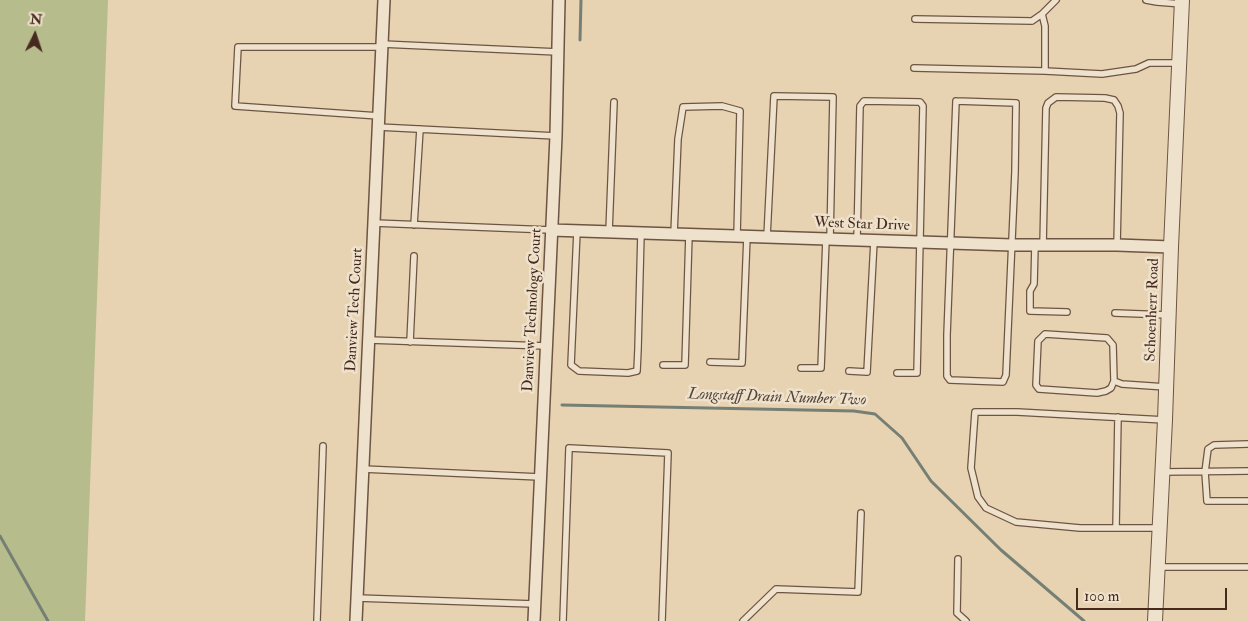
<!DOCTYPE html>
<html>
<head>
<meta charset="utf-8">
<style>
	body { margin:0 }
	#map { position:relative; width:1248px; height:621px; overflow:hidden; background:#e7d2b2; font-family:"IM FELL Double Pica",serif }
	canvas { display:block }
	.north { position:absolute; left:10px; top:10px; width:50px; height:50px; -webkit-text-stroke:4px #efe2cd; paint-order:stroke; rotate:4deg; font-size:14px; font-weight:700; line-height:20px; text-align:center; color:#452a1d }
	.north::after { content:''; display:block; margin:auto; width:18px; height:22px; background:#452a1d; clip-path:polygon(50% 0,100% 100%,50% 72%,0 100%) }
	.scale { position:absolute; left:1076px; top:588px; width:151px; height:22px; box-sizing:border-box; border:2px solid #452a1d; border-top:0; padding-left:6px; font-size:15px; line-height:18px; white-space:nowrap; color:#452a1d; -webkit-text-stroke:4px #efe2cd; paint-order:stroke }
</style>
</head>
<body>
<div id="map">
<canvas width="1248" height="621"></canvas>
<div class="north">N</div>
<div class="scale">100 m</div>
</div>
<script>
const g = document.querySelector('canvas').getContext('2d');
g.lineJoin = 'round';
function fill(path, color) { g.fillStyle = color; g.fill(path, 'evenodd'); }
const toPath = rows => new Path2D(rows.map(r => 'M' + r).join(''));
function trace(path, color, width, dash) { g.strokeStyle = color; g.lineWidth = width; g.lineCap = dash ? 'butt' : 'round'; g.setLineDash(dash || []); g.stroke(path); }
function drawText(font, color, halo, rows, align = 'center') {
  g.font = font + ' "IM FELL Double Pica",serif'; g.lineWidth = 5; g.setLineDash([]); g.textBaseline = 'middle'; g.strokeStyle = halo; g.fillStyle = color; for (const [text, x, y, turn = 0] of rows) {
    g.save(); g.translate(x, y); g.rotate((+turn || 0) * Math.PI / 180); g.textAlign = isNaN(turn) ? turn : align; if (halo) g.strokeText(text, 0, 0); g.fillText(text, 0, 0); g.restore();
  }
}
fill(toPath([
	[0,0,108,0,85,621,0,621]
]), '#b6bc8c');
trace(toPath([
	[580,40,581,0],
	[562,405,854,411,875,414,902,438,931,481,1001,550,1084,621],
	[0,536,48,621]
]), '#767f74', 3);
const service = toPath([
	[1146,0,1157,2,1182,4],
	[915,19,1032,21,1042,14],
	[382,44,558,52],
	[914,68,1045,71,1045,26,1042,14,1056,0],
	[1045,71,1102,74,1136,69,1149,63,1178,63],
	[956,101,1016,103,1015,172,1006,375,1003,382,950,380,947,376,947,335,956,101],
	[379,116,235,106,238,47,382,47],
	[378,127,556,136],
	[374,223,551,230],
	[414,225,420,129],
	[577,231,571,365,579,371,628,373,637,371,638,349,641,233],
	[609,232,614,102],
	[674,234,678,139,683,107,722,106,740,111,737,236],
	[767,237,774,96,833,97,830,239],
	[857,240,860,106,864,101,920,102,923,106,917,373,897,373],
	[1035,245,1034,284,1030,291,1030,311,1067,312],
	[1043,246,1046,108,1048,103,1056,97,1105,98,1114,100,1118,106,1120,113,1117,245],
	[1115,313,1168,315],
	[369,340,546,346],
	[410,342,414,256],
	[710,362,742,363,747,236],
	[663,365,685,365,689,234],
	[801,368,821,368,826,239],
	[849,371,867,372,874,241],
	[1114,381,1111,388,1106,391,1097,393,1039,389,1036,385,1038,341,1045,334,1107,338,1113,345,1114,381,1122,384,1166,387],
	[1248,444,1214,445,1208,449,1205,472,1207,501,1248,501],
	[363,469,540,477],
	[1162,472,1248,471],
	[1116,528,1118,417],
	[1159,528,1080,528,1016,522,986,508,978,497,971,468,975,412,1017,412,1165,420],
	[958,559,957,613,966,621],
	[1158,567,1248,567],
	[357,598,534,604],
	[317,621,323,446],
	[563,621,569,448,668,453,662,621],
	[743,621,776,589,858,592,861,513]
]);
const minor = toPath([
	[551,230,1012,245,1117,245,1171,247],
	[356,621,384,0],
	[534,621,556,136,559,0]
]);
const tertiary = toPath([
	[1155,621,1165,420,1171,247,1182,0]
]);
trace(service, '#6e5442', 8);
trace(minor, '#6e5442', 14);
trace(tertiary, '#6e5442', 16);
trace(service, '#efe2cd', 5.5);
trace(minor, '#efe2cd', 11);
trace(tertiary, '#efe2cd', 14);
drawText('15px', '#452a1d', '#efe2cd', [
	["West Star Drive",862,225,2],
	["Danview Tech Court",355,310,-87],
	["Danview Technology Court",533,310,-87],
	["Schoenherr Road",1153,310,-88]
]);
drawText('italic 16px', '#55463a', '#efe2cd', [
	["Longstaff Drain Number Two",777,398,2]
]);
</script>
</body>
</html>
